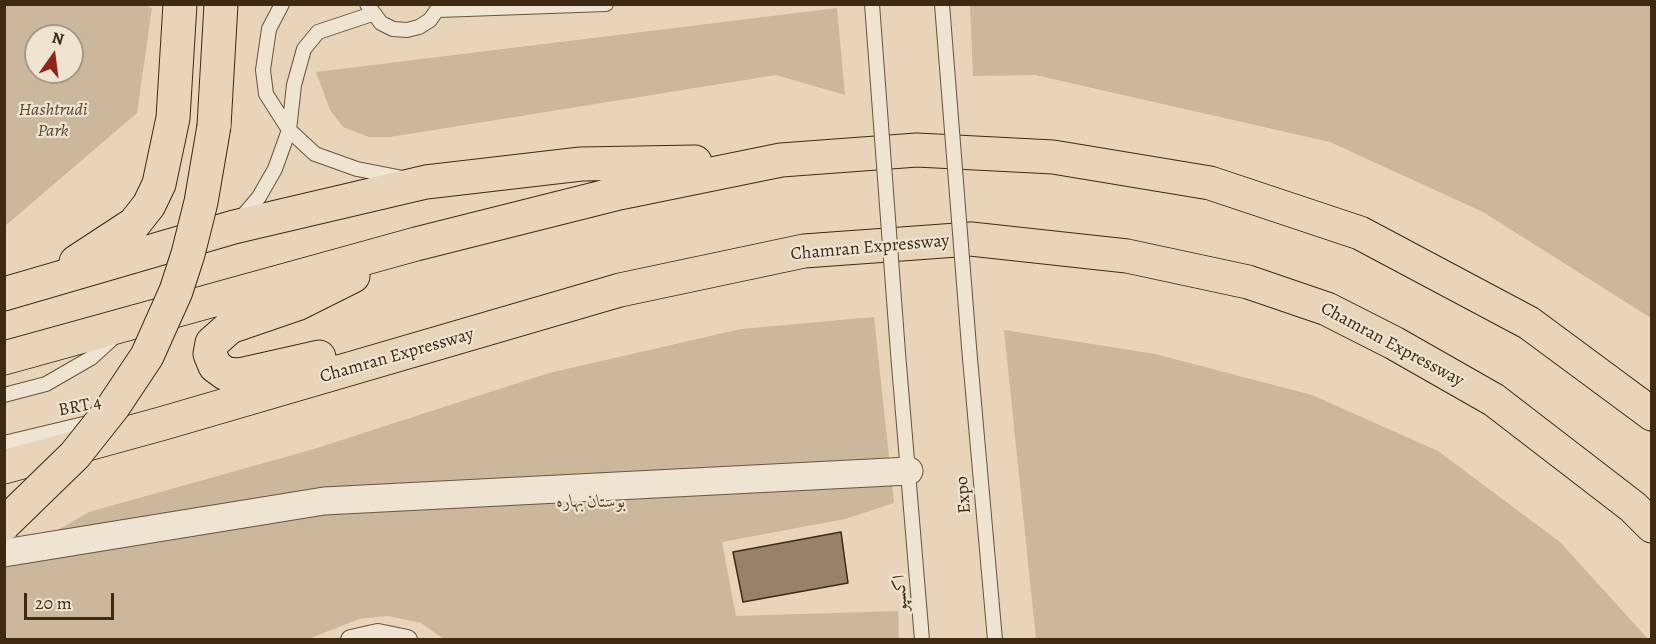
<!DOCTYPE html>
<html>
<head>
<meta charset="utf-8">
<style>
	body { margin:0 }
	#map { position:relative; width:1656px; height:644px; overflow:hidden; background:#e7d4b9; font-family:Alegreya,serif }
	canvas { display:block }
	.frame { position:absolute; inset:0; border:6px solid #3e2a11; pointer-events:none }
	.north { position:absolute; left:24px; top:24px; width:60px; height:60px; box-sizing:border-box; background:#efe3d2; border:2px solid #a89985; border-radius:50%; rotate:14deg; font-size:16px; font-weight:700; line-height:24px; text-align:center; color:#3e2a11 }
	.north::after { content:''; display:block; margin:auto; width:21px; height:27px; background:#8f2418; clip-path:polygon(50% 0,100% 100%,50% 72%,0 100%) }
	.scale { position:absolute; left:24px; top:593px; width:90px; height:27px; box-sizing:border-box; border:3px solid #3e2a11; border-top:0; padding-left:8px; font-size:18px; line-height:21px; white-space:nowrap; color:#3e2a11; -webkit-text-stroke:4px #efe3d2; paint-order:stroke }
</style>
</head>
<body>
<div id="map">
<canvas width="1656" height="644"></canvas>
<div class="frame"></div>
<div class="north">N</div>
<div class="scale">20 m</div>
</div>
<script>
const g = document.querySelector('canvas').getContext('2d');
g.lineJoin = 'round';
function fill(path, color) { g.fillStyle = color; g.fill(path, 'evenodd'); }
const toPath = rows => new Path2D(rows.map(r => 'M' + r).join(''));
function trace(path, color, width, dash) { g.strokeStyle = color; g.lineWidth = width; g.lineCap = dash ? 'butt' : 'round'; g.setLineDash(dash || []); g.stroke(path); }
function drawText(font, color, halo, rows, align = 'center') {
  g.font = font + ' Alegreya,Amiri,serif'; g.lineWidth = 4.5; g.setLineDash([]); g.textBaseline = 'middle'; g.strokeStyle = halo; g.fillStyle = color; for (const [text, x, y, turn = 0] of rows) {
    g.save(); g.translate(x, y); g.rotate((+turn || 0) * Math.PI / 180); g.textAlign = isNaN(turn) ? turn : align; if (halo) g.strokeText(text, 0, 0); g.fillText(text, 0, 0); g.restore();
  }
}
fill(toPath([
	[140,4,152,8,137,113,5,226,5,5],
	[36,36,72,36,72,72,36,72],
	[970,5,1651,5,1651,318,1483,212,1330,142,1035,75,973,76],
	[837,8,845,95,776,75,390,137,369,137,343,127,330,110,316,72],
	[874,317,894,503,845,519,722,542,736,616,898,611,899,639,445,640,421,623,388,616,359,619,308,639,5,639,4,561,89,512,314,449,549,373,741,329],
	[1004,330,1155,354,1312,395,1438,451,1560,542,1648,639,1036,639]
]), '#cab79c');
const building = toPath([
	[841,532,848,583,743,602,733,552,841,532]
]);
fill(building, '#968268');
trace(building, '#3e2a11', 1.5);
const service = toPath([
	[282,4,269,29,263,70,266,94,289,130,315,154,357,169,403,178],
	[367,4,381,23,393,29,407,30,419,27,430,20,441,4],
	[439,10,606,4],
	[241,218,259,197,275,169,289,130,294,85,304,49,318,32,372,14],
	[969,347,995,640],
	[898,353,922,640],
	[4,395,46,384,91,358,114,337],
	[4,443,96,421]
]);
const pedestrian = toPath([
	[351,640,378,634,407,640]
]);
const minor = toPath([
	[4,553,324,501,909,471]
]);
const trunk = toPath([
	[214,126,221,4],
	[76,262,134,224,149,205,159,184,173,118,180,4],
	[4,294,234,227,426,182,581,164,695,162],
	[319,357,239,375,226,374,215,366,210,354,212,343,230,327,297,304,353,276],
	[4,358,416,244,619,193,781,160,917,150,1053,157,1210,183,1360,233,1529,323,1652,414],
	[4,467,164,423,620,290,804,251,971,239,1127,256,1248,282,1327,309,1394,343,1494,400,1633,507,1652,526]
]);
trace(service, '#68543b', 16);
trace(pedestrian, '#68543b', 22);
trace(minor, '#68543b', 29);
trace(trunk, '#3e2a11', 35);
trace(service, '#efe3d2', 14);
trace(pedestrian, '#efe3d2', 20);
trace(minor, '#efe3d2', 27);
trace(trunk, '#e7d4b9', 33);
const serviceBridge = toPath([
	[872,4,898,353],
	[942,4,969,347]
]);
const trunkBridge = toPath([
	[4,524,75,455,113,407,147,356,176,291,188,254,201,202,214,126]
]);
trace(serviceBridge, '#68543b', 16, []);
trace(trunkBridge, '#3e2a11', 35, []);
trace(serviceBridge, '#efe3d2', 14);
trace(trunkBridge, '#e7d4b9', 33);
drawText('italic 18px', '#5a462d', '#efe3d2', [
	["Hashtrudi",53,111],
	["Park",53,132],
	["بوستان بهاره",591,503]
]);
drawText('18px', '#3e2a11', '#efe3d2', [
	["Chamran Expressway",870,248,-5],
	["Chamran Expressway",1392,345,28],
	["Chamran Expressway",397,356,-16],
	["BRT 4",80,407,-11],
	["Expo",964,495,-95],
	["اکسپو",901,593,-94]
]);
</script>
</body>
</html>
